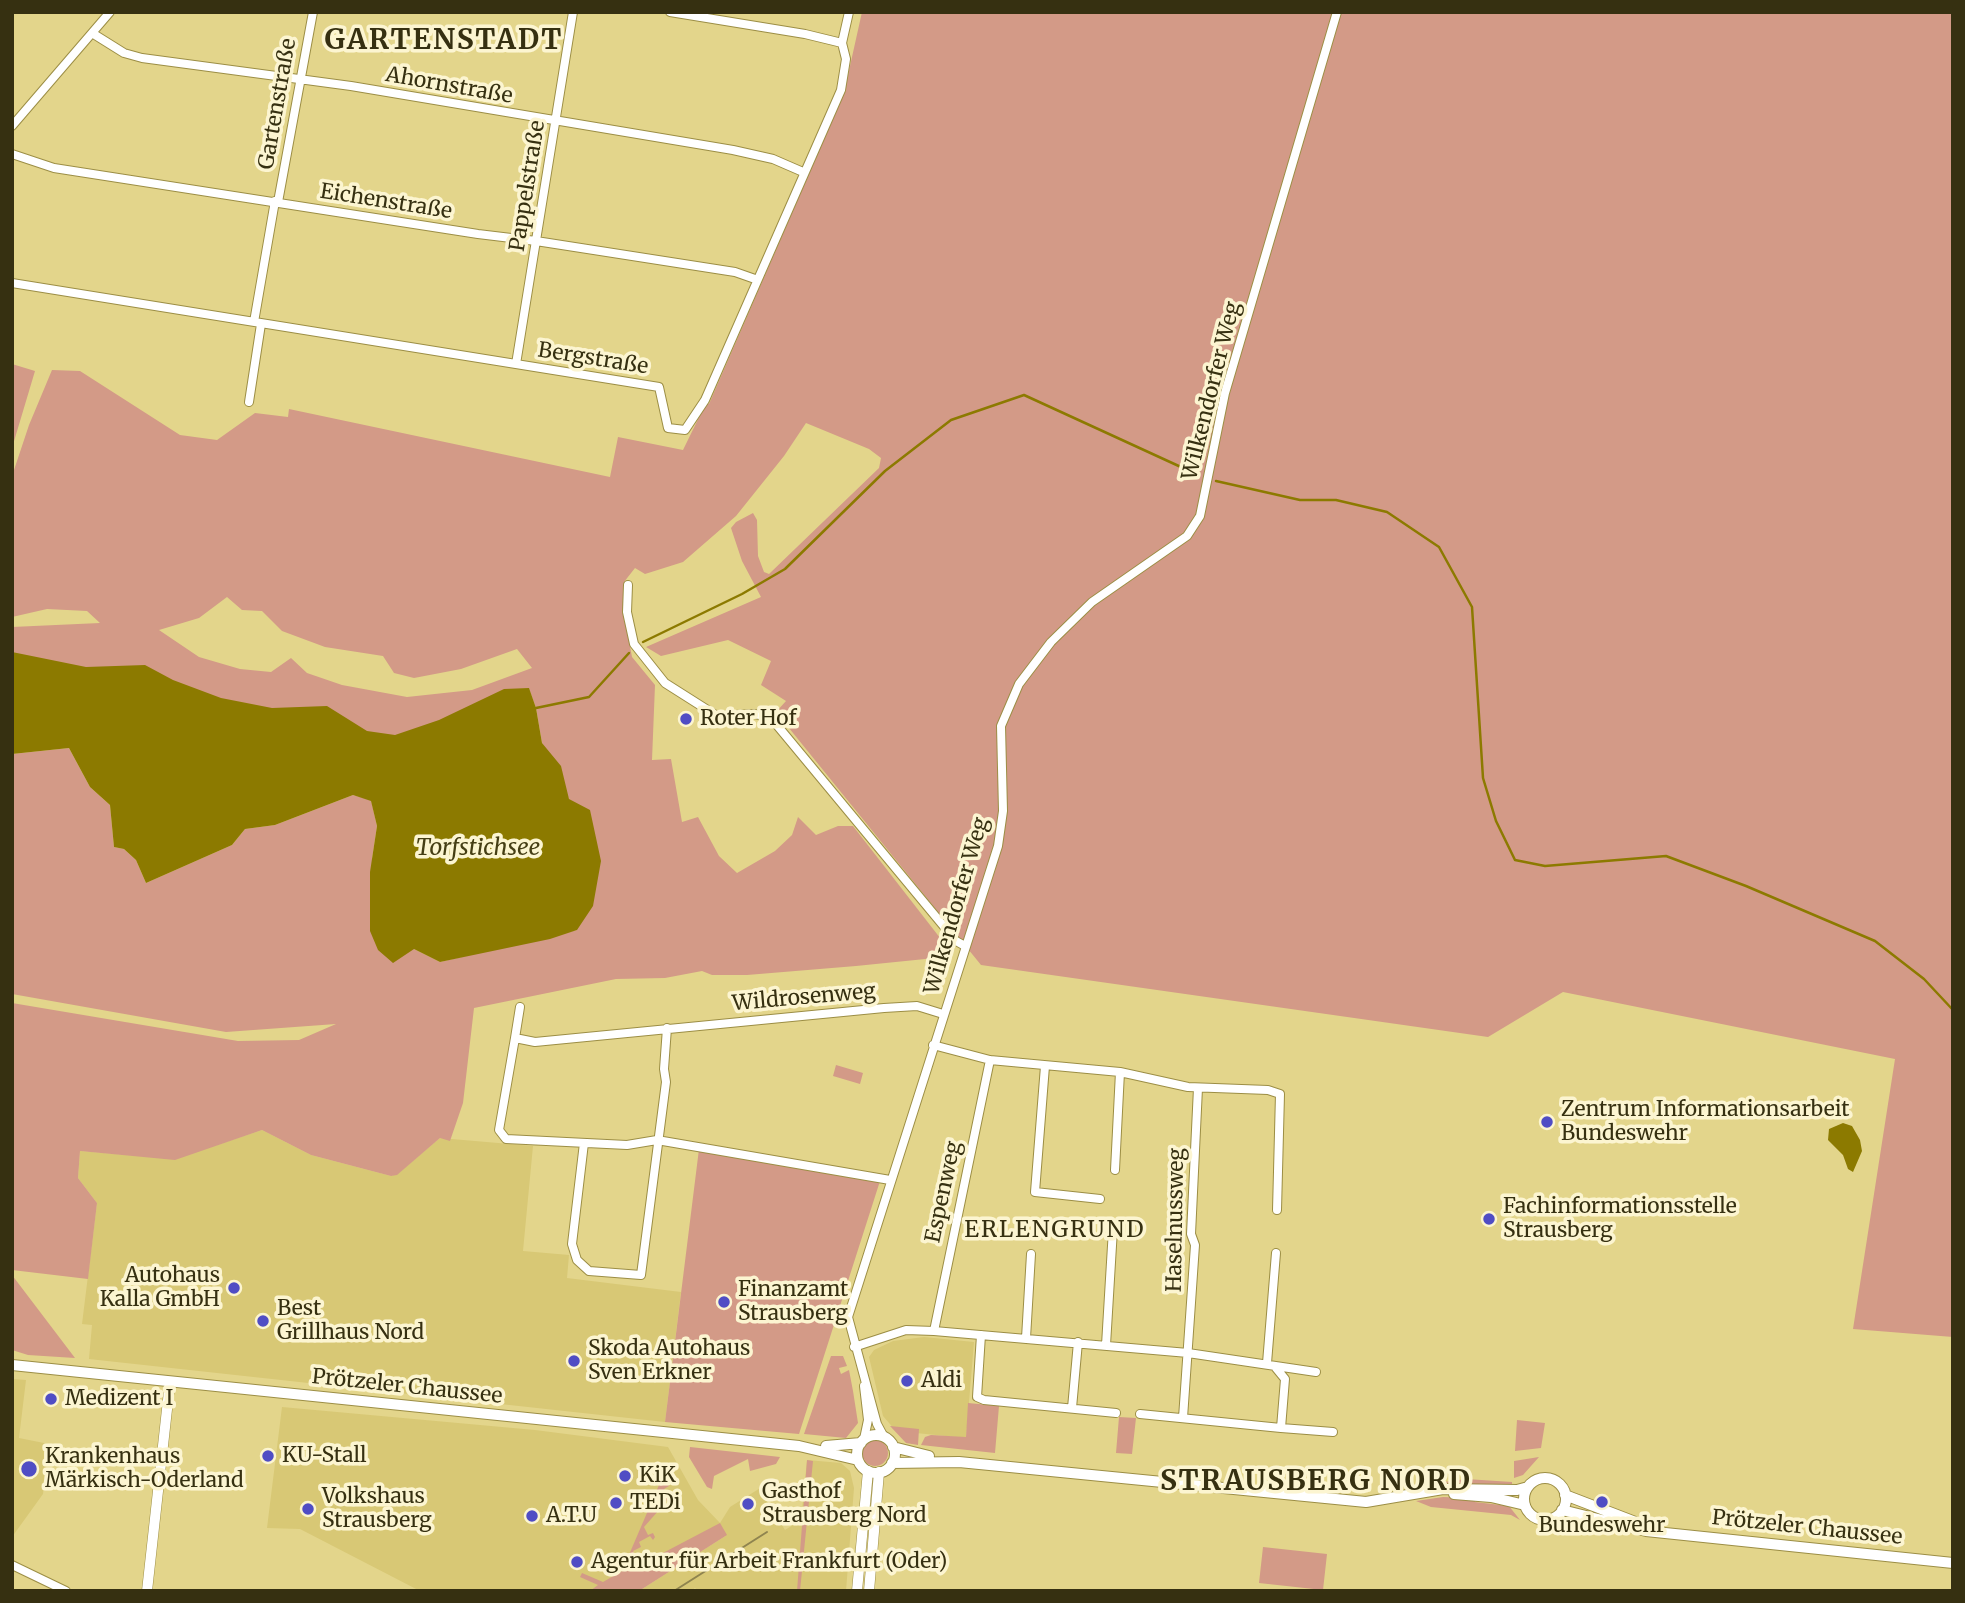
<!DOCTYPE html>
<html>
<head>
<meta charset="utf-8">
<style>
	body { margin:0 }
	#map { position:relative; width:1965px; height:1603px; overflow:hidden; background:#e3d58b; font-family:Merriweather,serif }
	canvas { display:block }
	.frame { position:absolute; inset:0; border:14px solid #363011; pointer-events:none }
</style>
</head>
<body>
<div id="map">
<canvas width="1965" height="1603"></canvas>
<div class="frame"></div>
</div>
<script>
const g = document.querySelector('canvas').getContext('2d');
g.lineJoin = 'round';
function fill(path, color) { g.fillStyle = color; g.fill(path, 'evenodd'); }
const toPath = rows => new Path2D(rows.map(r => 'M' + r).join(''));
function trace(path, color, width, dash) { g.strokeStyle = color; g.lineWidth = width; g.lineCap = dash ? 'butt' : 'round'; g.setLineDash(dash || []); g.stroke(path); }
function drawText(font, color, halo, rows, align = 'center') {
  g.font = font + ' Merriweather,serif'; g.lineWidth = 7; g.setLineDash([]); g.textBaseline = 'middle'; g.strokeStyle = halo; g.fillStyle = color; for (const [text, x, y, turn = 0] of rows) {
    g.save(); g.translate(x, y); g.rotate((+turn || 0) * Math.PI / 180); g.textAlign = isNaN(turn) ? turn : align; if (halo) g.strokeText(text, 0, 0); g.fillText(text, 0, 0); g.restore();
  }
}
fill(toPath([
	[262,1130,311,1155,391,1176,397,1174,440,1138,533,1146,523,1251,569,1255,567,1278,681,1292,665,1422,89,1359,92,1325,82,1324,97,1203,78,1178,80,1151,175,1159],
	[924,1337,974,1342,966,1438,896,1431,883,1416,869,1357,874,1350,893,1341],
	[12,1379,26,1380,19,1438,49,1444,43,1494,12,1537],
	[282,1407,535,1430,668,1447,698,1500,720,1523,730,1507,765,1485,772,1497,767,1501,785,1530,801,1520,807,1460,841,1463,850,1471,854,1488,846,1591,698,1591,695,1588,691,1591,639,1591,727,1535,603,1591,420,1591,300,1529,267,1528]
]), '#d8c875');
fill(toPath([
	[862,12,1953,12,1953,1337,1853,1329,1895,1059,1563,992,1488,1037,981,965,776,712,786,701,761,685,771,661,728,640,661,656,646,647,761,597,742,561,731,528,736,522,753,513,757,520,758,556,764,572,769,574,879,468,881,458,869,449,806,423,784,456,736,516,683,562,645,574,635,568,624,582,623,608,632,657,655,685,652,760,671,759,682,822,698,817,719,856,737,873,775,851,792,835,798,817,816,835,838,826,853,826,951,952,945,957,856,966,747,975,712,975,702,971,665,978,616,979,474,1008,463,1103,450,1141,440,1138,397,1175,391,1176,311,1155,262,1130,175,1160,80,1151,78,1178,97,1203,88,1279,12,1270,12,1003,238,1041,299,1040,336,1024,226,1032,12,994,12,754,69,748,90,787,110,805,114,847,124,849,136,860,146,883,232,845,245,829,275,825,353,795,371,800,377,826,372,859,414,949,440,962,577,930,569,799,542,743,536,708,529,689,449,748,12,662,12,627,100,623,87,611,47,609,12,617,12,476,29,425,52,370,80,371,180,435,217,440,255,413,288,417,289,409,610,477,618,437,683,450,706,403,709,404,844,93],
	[227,597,242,610,262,611,282,631,325,647,383,656,394,673,414,678,461,669,517,649,532,668,472,690,407,697,342,685,307,673,291,658,271,672,240,669,199,657,159,630,199,618],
	[12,364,35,371,12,448],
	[836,1065,863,1073,860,1084,833,1076],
	[699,1149,880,1181,799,1434,665,1422],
	[12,1275,75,1358,28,1355,12,1350],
	[831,1356,843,1356,847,1366,839,1368,841,1374,849,1370,853,1391,858,1423,846,1438,804,1434],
	[968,1403,999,1406,995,1453,921,1445,925,1437,931,1435,966,1437],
	[1119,1417,1136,1418,1132,1454,1116,1453],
	[1517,1420,1545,1423,1541,1448,1515,1451],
	[890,1426,919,1429,918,1445,906,1443],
	'862 1453a13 13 0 1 1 26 0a13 13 0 1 1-26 0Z',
	[690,1447,780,1457,776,1464,750,1471,748,1459,714,1476,712,1489,707,1487,689,1457],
	[1539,1457,1523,1475,1514,1478,1514,1461],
	[807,1460,813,1461,800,1591,797,1591],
	[662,1478,669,1486,664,1489,669,1497,674,1495,676,1500,674,1503,671,1498,657,1506,659,1510,644,1527,648,1535,653,1533,655,1537,653,1540,650,1536,639,1542,641,1547,633,1551,640,1565,720,1523,727,1535,639,1591,590,1591,598,1585,580,1577,582,1573,603,1582,622,1571],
	[1466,1479,1512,1482,1512,1487,1462,1484,1413,1492,1409,1487],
	[1443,1497,1475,1498,1475,1502,1509,1506,1520,1520,1511,1515,1431,1507,1416,1501],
	[1577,1514,1628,1529,1617,1533,1576,1530,1574,1527],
	[1263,1547,1327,1554,1323,1590,1259,1583]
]), '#d39a87');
fill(toPath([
	[12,652,86,667,145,665,173,680,221,698,272,708,327,706,367,731,395,735,439,720,504,689,529,688,536,708,542,743,561,766,569,799,590,810,601,861,593,906,577,930,550,939,440,962,414,949,393,963,378,950,370,931,370,872,377,826,371,801,353,795,275,825,245,829,232,845,146,883,136,860,124,849,114,847,110,805,90,787,69,748,12,754],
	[1843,1123,1852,1126,1860,1140,1862,1151,1853,1172,1848,1169,1843,1155,1828,1140,1829,1129]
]), '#8c7a00');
trace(toPath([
	[1216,481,1300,500,1336,500,1387,512,1439,547,1472,607,1483,778,1496,821,1515,860,1545,866,1666,856,1746,886,1875,941,1924,979,1953,1010],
	[643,642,742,594,785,569,885,471,951,420,1024,395,1194,473],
	[536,708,589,697,629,653]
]), '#8c7a00', 2.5);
const minor = toPath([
	[670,12,805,34,842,43],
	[92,33,124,53,142,58,351,86,733,150,773,159,803,172],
	[12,126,110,12],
	[12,154,54,168,478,234,536,241,735,272,755,279],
	[278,202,313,12],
	[12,283,659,387,668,428,685,430,705,400,841,90,846,59,842,43,849,12],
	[254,322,275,201],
	[516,364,573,12],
	[249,402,261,324],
	[628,585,627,612,634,644,665,683,717,716,754,714,766,716,776,724,956,941,965,946],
	[515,1038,520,1007],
	[933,1045,990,1060,1120,1072,1188,1087,1268,1090,1280,1094,1277,1210],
	[1045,1066,1035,1192,1100,1199],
	[584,1143,572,1244,577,1260,589,1271,641,1275,666,1082,664,1069,667,1028],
	[1115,1170,1120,1072],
	[890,1180,657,1140,627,1145,506,1139,499,1130,515,1038,535,1042,884,1008,917,1006,943,1014],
	[934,1331,990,1060],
	[981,1335,977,1397,984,1400,1116,1413],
	[1026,1338,1031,1254],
	[1106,1345,1113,1229],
	[854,1347,906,1330,934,1331,1188,1353,1316,1372],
	[1267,1363,1276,1253],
	[864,1386,868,1420,864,1439],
	[1072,1408,1078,1342],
	[1140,1414,1281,1428,1285,1379,1276,1368],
	[1183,1418,1195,1245,1191,1234,1198,1088],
	[1281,1428,1333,1432],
	[884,1437,877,1424,848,1317,998,846,1003,811,1001,726,1019,684,1051,642,1092,602,1187,536,1200,516,1225,393,1337,12],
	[12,1565,66,1591]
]);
const tertiary = toPath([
	[147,1591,170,1382],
	[857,1591,868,1471],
	[869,1591,879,1472]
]);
const secondary = toPath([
	[12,1365,799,1446,858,1460],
	'857 1454a19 19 0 1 1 38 0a19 19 0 1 1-38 0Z',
	[826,1446,861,1443],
	[893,1447,929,1456],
	[892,1463,959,1462,1366,1502,1443,1489,1517,1490,1528,1487],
	'1524 1499a21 21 0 1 1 42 0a21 21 0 1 1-42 0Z',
	[1454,1494,1491,1497,1525,1505],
	[1565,1495,1638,1523],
	[1562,1510,1646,1531,1953,1563]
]);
trace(minor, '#9c8e45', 10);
trace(tertiary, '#9c8e45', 11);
trace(secondary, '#9c8e45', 12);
trace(minor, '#fff', 8);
trace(tertiary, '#fff', 10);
trace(secondary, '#fff', 10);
trace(toPath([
	[674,1591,767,1532]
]), '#8f844f', 2);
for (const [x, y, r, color] of [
	[686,719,7,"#504dc4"],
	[1547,1122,7,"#504dc4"],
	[1489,1219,7,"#504dc4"],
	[234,1288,7,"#504dc4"],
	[724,1302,7,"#504dc4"],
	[263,1321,7,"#504dc4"],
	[574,1361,7,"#504dc4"],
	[907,1381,7,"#504dc4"],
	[51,1399,7,"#504dc4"],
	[268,1456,7,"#504dc4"],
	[29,1469,9,"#504dc4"],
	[625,1476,7,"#504dc4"],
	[1602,1502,7,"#504dc4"],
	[616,1503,7,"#504dc4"],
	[748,1504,7,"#504dc4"],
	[308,1509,7,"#504dc4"],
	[532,1516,7,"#504dc4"],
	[577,1562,7,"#504dc4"]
]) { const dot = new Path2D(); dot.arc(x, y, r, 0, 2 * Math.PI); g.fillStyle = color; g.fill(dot); trace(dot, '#fcf5d1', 2.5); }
drawText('21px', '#363011', '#fcf5d1', [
	["Ahornstraße",449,86,10],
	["Gartenstraße",278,104,-80],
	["Pappelstraße",528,186,-81],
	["Eichenstraße",386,202,9],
	["Bergstraße",593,359,9],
	["Wilkendorfer Weg",1212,391,-76],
	["Wilkendorfer Weg",957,906,-74],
	["Wildrosenweg",804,998,-5],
	["Espenweg",944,1192,-78],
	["Haselnussweg",1176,1220,-89],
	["Prötzeler Chaussee",407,1387,6],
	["Prötzeler Chaussee",1807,1528,6]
]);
drawText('21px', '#363011', '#fcf5d1', [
	["Roter Hof",700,719],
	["Zentrum Informationsarbeit",1561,1110],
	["Bundeswehr",1561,1134],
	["Fachinformationsstelle",1503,1207],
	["Strausberg",1503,1231],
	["Autohaus",220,1276,"right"],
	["Kalla GmbH",220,1300,"right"],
	["Finanzamt",738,1290],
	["Strausberg",738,1314],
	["Best",277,1309],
	["Grillhaus Nord",277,1333],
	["Skoda Autohaus",588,1349],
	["Sven Erkner",588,1373],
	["Aldi",921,1381],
	["Medizent I",65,1399],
	["KU-Stall",282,1456],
	["Krankenhaus",45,1457],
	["Märkisch-Oderland",45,1481],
	["KiK",639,1476],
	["Gasthof",762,1492],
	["Strausberg Nord",762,1516],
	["Volkshaus",322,1497],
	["Strausberg",322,1521],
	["TEDi",630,1503],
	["A.T.U",546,1516],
	["Bundeswehr",1602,1526,"center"],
	["Agentur für Arbeit Frankfurt (Oder)",591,1562]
], 'left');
drawText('italic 23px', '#453e14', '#fcf5d1', [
	["Torfstichsee",478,848]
]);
g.letterSpacing = '2px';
drawText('23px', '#363011', '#fcf5d1', [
	["ERLENGRUND",1055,1230]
]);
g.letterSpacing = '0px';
g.letterSpacing = '2px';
drawText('bold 28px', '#363011', '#fcf5d1', [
	["GARTENSTADT",444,41],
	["STRAUSBERG NORD",1316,1482]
]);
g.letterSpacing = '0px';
</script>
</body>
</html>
